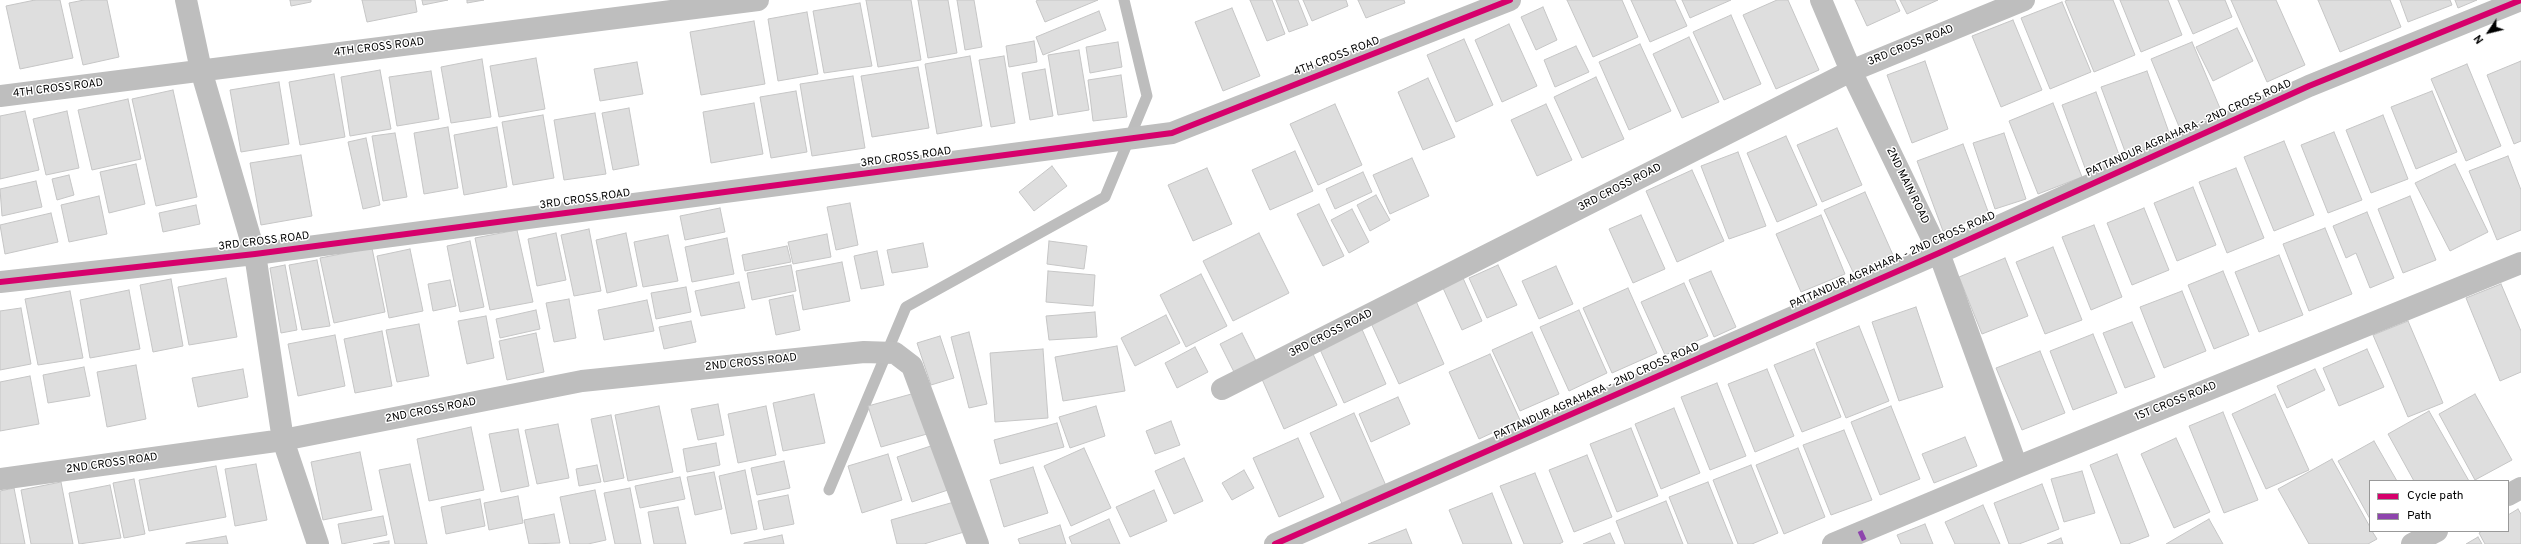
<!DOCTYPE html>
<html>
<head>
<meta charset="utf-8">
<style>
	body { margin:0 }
	#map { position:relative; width:2521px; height:544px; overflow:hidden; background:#fff; font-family:Overpass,sans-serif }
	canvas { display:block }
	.legend { position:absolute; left:2369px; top:480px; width:140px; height:52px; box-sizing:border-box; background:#fff; border:1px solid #999; margin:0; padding:5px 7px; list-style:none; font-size:12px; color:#000 }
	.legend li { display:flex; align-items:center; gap:8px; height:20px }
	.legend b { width:20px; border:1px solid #999 }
	.north { position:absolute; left:2469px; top:12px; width:40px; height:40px; -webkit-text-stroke:3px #fff; paint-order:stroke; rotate:235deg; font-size:11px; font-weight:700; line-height:16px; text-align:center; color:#000 }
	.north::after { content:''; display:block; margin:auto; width:14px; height:18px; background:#000; clip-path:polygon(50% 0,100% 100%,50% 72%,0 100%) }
</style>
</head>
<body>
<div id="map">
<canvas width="2521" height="544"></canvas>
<ul class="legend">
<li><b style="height:5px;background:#d6006c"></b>Cycle path</li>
<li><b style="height:5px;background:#8e44ad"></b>Path</li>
</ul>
<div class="north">N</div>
</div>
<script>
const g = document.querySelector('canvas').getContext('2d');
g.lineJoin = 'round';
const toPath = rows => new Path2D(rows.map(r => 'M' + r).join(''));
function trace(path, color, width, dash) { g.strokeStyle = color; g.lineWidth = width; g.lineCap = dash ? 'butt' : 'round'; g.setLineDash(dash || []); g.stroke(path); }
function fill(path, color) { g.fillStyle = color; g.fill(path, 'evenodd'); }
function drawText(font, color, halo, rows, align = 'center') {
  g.font = font + ' Overpass,sans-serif'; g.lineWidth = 3; g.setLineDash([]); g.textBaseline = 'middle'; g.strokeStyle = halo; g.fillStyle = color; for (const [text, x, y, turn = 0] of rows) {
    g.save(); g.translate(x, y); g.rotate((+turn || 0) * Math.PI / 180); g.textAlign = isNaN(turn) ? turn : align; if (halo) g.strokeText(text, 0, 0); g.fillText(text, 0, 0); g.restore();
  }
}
trace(toPath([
	[829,490,906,307,1105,197,1147,96,1124,0]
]), '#bdbdbd', 11);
const building = toPath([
	[35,0,60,0,73,58,20,69,6,6,35,0],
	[84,0,107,0,119,57,83,65,69,3,84,0],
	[290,0,311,0,311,2,291,6,290,0],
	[362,0,415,0,417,12,367,22,362,0],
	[422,0,448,0,423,5,422,0],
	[467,0,484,0,467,3,467,0],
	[866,0,911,0,921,60,878,67,866,0],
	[918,0,948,0,957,53,928,58,918,0],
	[957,0,974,0,982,47,965,50,957,0],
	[1038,0,1098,0,1045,22,1036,1,1038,0],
	[1250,0,1272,0,1285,34,1267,41,1250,0],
	[1276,0,1298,0,1308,25,1289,32,1276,0],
	[1303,0,1346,0,1348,6,1312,21,1303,0],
	[1358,0,1404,0,1405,3,1366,18,1358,0],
	[1567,0,1622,0,1638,37,1593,57,1567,0],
	[1631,0,1675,0,1687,26,1650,42,1631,0],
	[1682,0,1731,0,1690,18,1682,0],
	[1777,0,1788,0,1819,70,1776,89,1743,15,1777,0],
	[1855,0,1895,0,1900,11,1867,26,1855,0],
	[1900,0,1938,0,1907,14,1900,0],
	[2068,0,2113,0,2135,55,2094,72,2065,1,2068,0],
	[2120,0,2168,0,2182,35,2141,52,2120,0],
	[2178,0,2225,0,2232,17,2193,34,2178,0],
	[2231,0,2276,0,2305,65,2267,82,2231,0],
	[2318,0,2390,0,2401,27,2340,52,2318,0],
	[2400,0,2450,0,2452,5,2408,22,2400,0],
	[2455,0,2477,0,2458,8,2455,0],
	[2062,2,2091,72,2050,89,2021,18,2062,2],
	[860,3,872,66,824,73,813,11,860,3],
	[1543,7,1557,40,1536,50,1521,17,1543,7],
	[1232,8,1260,76,1223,91,1195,22,1232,8],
	[1099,11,1106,30,1043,55,1036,37,1099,11],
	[807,12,818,74,778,81,768,19,807,12],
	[1731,15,1761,84,1724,100,1693,32,1731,15],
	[2013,20,2042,90,2001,107,1972,36,2013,20],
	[754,21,765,84,701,95,690,32,754,21],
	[1509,24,1537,86,1502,102,1475,40,1509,24],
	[2237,28,2253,61,2213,81,2196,47,2237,28],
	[1689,37,1719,102,1682,118,1653,54,1689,37],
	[1464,39,1493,105,1456,122,1427,55,1464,39],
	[1034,41,1037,62,1009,67,1006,46,1034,41],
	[1118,42,1122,67,1090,73,1086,47,1118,42],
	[2192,42,2222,113,2180,129,2151,59,2192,42],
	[1640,44,1671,111,1629,130,1599,62,1640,44],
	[1576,46,1589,72,1555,87,1544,60,1576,46],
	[1079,50,1089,110,1058,115,1048,55,1079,50],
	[970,56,982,126,937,134,925,64,970,56],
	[1004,56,1015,123,991,127,979,60,1004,56],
	[536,58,545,109,499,117,490,66,536,58],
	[482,59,491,117,451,123,441,67,482,59],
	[1925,61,1948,129,1912,143,1887,75,1925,61],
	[2521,61,2521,141,2514,144,2487,75,2521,61],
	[637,62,643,94,600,101,594,69,637,62],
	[2467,64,2501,146,2466,161,2431,79,2467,64],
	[918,67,929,128,872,137,861,76,918,67],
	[1045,69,1053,116,1030,120,1022,73,1045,69],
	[380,70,391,129,350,136,341,77,380,70],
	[431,71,439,119,397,126,389,77,431,71],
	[2147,71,2171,138,2126,154,2101,87,2147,71],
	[334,74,345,137,300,145,289,82,334,74],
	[1121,75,1127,117,1093,121,1088,80,1121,75],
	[853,76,865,148,812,156,800,84,853,76],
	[1596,77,1624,139,1582,158,1554,97,1596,77],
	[1428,78,1455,137,1423,150,1398,92,1428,78],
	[279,82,289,144,241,152,230,90,279,82],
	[173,90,197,197,156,206,132,99,173,90],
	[796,91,807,152,771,158,760,97,796,91],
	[2432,91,2457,152,2416,169,2391,107,2432,91],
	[2096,92,2122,163,2088,176,2062,105,2096,92],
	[128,99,141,159,92,170,78,110,128,99],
	[754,103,763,154,711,163,703,112,754,103],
	[2053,103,2082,177,2038,194,2009,121,2053,103],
	[1335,104,1362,165,1318,185,1290,124,1335,104],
	[1546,104,1572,160,1537,176,1511,120,1546,104],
	[629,108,639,165,613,170,602,113,629,108],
	[25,111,39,170,0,179,0,116,25,111],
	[67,111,79,168,46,175,33,119,67,111],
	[595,113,606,174,564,180,554,120,595,113],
	[543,115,554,178,513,185,502,122,543,115],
	[2383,115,2408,179,2371,193,2346,130,2383,115],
	[448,127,458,188,424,194,414,133,448,127],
	[497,127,507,187,464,195,454,135,497,127],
	[1837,128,1862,185,1822,202,1797,145,1837,128],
	[2334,132,2362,200,2328,213,2301,145,2334,132],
	[395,133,407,197,383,201,372,136,395,133],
	[2004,133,2026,199,1995,209,1973,143,2004,133],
	[1786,136,1817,205,1777,222,1747,153,1786,136],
	[366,138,380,205,363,209,348,142,366,138],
	[2284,141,2314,215,2274,231,2244,157,2284,141],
	[1963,144,1989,214,1943,231,1917,161,1963,144],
	[1295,151,1313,191,1270,210,1252,170,1295,151],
	[1738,152,1766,226,1729,239,1701,166,1738,152],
	[301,155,312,216,261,225,250,163,301,155],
	[2508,156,2521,190,2521,230,2497,240,2469,171,2508,156],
	[1412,158,1429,196,1390,214,1373,175,1412,158],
	[136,164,145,204,109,213,100,172,136,164],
	[2455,164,2488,232,2450,251,2415,183,2455,164],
	[1052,166,1067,186,1034,211,1019,192,1052,166],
	[1207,168,1232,224,1193,241,1168,185,1207,168],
	[2236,168,2264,238,2227,253,2199,182,2236,168],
	[1692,170,1724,241,1677,262,1646,191,1692,170],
	[1363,172,1372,192,1335,209,1326,189,1363,172],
	[69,175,74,195,57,200,52,179,69,175],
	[36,181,42,207,2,216,0,189,36,181],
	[2193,187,2216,245,2177,261,2154,203,2193,187],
	[1865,192,1893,255,1853,272,1824,210,1865,192],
	[1376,195,1390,220,1370,231,1357,205,1376,195],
	[99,196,107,234,69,242,61,205,99,196],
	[2410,196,2436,260,2403,273,2378,209,2410,196],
	[850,203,858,245,836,250,827,207,850,203],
	[1319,204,1344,256,1323,266,1297,214,1319,204],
	[196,205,200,224,163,232,159,213,196,205],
	[720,208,725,232,685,240,680,216,720,208],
	[2144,208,2169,270,2132,285,2107,223,2144,208],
	[1352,209,1369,242,1349,253,1331,220,1352,209],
	[2367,212,2394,278,2370,288,2356,253,2346,258,2333,226,2367,212],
	[51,213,58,242,5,254,0,225,51,213],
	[1641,215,1665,269,1633,283,1609,229,1641,215],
	[1821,215,1845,274,1801,292,1776,234,1821,215],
	[2094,225,2122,297,2091,310,2062,237,2094,225],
	[2325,228,2352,294,2309,311,2283,244,2325,228],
	[589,229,601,291,574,296,561,235,589,229],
	[517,230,533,302,490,310,475,238,517,230],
	[556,233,566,280,537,286,528,239,556,233],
	[626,233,637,286,607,293,596,240,626,233],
	[1259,233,1289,293,1233,321,1203,261,1259,233],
	[827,234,831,257,793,264,788,242,827,234],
	[668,235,678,281,643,287,634,242,668,235],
	[727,238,734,274,692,282,685,247,727,238],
	[470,241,484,307,460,312,447,246,470,241],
	[1049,241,1087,246,1084,269,1047,264,1049,241],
	[923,243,928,267,892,273,887,250,923,243],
	[787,246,791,262,745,271,742,255,787,246],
	[2053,247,2082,320,2045,334,2016,262,2053,247],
	[372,248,385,312,334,323,320,258,372,248],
	[410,249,423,311,389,318,377,256,410,249],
	[877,251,884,285,861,289,854,256,877,251],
	[2279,255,2303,315,2259,332,2235,272,2279,255],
	[2005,258,2028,316,1982,334,1959,277,2005,258],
	[317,260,330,326,302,330,289,265,317,260],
	[842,262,850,301,803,310,796,271,842,262],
	[285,265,297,330,281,333,270,268,285,265],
	[791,265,796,291,752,300,747,273,791,265],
	[1498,265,1517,305,1487,318,1469,278,1498,265],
	[1556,266,1573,304,1539,319,1522,281,1556,266],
	[1048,271,1095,275,1093,306,1046,302,1048,271],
	[1711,271,1736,327,1714,337,1689,280,1711,271],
	[2223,271,2249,335,2214,349,2188,285,2223,271],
	[1201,274,1227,326,1186,347,1160,295,1201,274],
	[226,278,237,337,189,345,178,287,226,278],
	[1463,278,1482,321,1462,330,1443,288,1463,278],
	[171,279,183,346,153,352,140,285,171,279],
	[450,280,456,306,433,311,428,284,450,280],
	[739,282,745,308,701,316,695,291,739,282],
	[1684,283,1708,336,1665,355,1641,302,1684,283],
	[2501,284,2521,331,2521,372,2500,381,2466,298,2501,284],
	[686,287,691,312,656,319,651,293,686,287],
	[1628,288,1657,353,1612,373,1583,308,1628,288],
	[129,290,140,349,90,358,80,300,129,290],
	[70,291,83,358,38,365,25,299,70,291],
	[2182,291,2206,351,2164,368,2140,307,2182,291],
	[793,295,800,330,776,335,769,300,793,295],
	[569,299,576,338,554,342,546,303,569,299],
	[647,300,654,331,604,340,598,310,647,300],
	[1416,301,1444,364,1399,384,1370,321,1416,301],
	[1916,307,1943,387,1899,401,1872,322,1916,307],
	[21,308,31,364,0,370,0,311,21,308],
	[536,310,540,329,500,338,496,319,536,310],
	[1579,310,1607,373,1569,391,1540,327,1579,310],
	[1095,312,1097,337,1049,340,1046,316,1095,312],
	[1166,315,1180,343,1135,366,1121,338,1166,315],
	[486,316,494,358,467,364,458,321,486,316],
	[691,321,696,342,664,349,659,327,691,321],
	[2408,321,2443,403,2408,417,2373,335,2408,321],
	[2132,322,2155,377,2125,388,2103,333,2132,322],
	[419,324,429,376,397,382,386,330,419,324],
	[1859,326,1889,401,1846,418,1816,343,1859,326],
	[1361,327,1386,384,1344,403,1318,345,1361,327],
	[382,331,392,386,355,393,344,339,382,331],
	[969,332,987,404,969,408,951,337,969,332],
	[1532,332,1559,394,1520,411,1492,350,1532,332],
	[536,333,544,372,507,380,499,341,536,333],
	[1242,333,1257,363,1235,374,1220,344,1242,333],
	[2093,334,2117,393,2073,410,2050,351,2093,334],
	[335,335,345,386,298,396,288,344,335,335],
	[940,336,954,378,931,385,917,343,940,336],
	[1117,346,1125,391,1063,401,1055,357,1117,346],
	[1195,347,1208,372,1177,388,1165,363,1195,347],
	[1043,349,1048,418,995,422,990,353,1043,349],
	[1814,349,1841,417,1802,432,1774,365,1814,349],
	[2367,349,2384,387,2339,406,2323,368,2367,349],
	[2040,351,2065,413,2022,430,1996,368,2040,351],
	[1313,354,1337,405,1284,429,1261,377,1313,354],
	[1490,354,1520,420,1479,439,1449,372,1490,354],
	[136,365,146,419,107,427,97,372,136,365],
	[84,367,90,396,48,403,43,375,84,367],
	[243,369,248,397,198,407,192,378,243,369],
	[1767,369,1794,436,1755,452,1728,384,1767,369],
	[2315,369,2325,390,2287,408,2277,386,2315,369],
	[30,376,39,424,0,431,0,382,30,376],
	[1717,383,1746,456,1710,470,1681,397,1717,383],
	[915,393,927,434,881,447,868,406,915,393],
	[814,394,825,443,783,451,773,403,814,394],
	[2275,394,2309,470,2266,489,2232,414,2275,394],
	[2475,394,2512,460,2475,480,2439,414,2475,394],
	[1398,397,1410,424,1371,442,1359,414,1398,397],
	[718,404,724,435,698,440,691,409,718,404],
	[659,406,673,472,628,481,615,415,659,406],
	[766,406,776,455,738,463,728,414,766,406],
	[1096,406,1105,436,1070,448,1059,417,1096,406],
	[1891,406,1920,479,1880,495,1851,422,1891,406],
	[1674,408,1700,473,1661,489,1635,424,1674,408],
	[2429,411,2469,481,2414,481,2388,434,2429,411],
	[2223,412,2258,500,2224,513,2189,426,2223,412],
	[1354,413,1387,488,1344,508,1310,433,1354,413],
	[611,415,624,478,604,482,591,419,611,415],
	[1171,421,1180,445,1155,454,1146,431,1171,421],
	[1057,423,1064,447,1000,464,994,440,1057,423],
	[558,424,569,478,537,484,525,430,558,424],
	[471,427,484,490,429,501,417,439,471,427],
	[1631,428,1658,496,1617,512,1590,444,1631,428],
	[518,429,529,486,501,492,489,434,518,429],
	[1844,430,1872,500,1831,515,1803,445,1844,430],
	[1965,437,1977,466,1934,483,1922,454,1965,437],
	[1298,438,1324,497,1279,517,1253,458,1298,438],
	[2176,438,2210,512,2174,528,2141,454,2176,438],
	[2374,441,2397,481,2370,481,2370,519,2338,461,2374,441],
	[716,443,720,465,687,472,683,449,716,443],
	[937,444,951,489,912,502,897,457,937,444],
	[1084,448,1111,508,1071,526,1044,466,1084,448],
	[1798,448,1825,517,1784,534,1756,465,1798,448],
	[360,452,372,510,323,520,311,462,360,452],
	[888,454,902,500,862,513,848,466,888,454],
	[2117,454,2149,536,2128,544,2121,544,2090,465,2117,454],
	[1587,455,1612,517,1574,532,1549,470,1587,455],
	[1184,458,1203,501,1174,514,1155,471,1184,458],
	[2332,459,2370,527,2370,531,2372,531,2377,539,2368,544,2309,544,2278,489,2332,459],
	[784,461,790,488,757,495,751,468,784,461],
	[256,464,267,520,235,526,225,469,256,464],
	[410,464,427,544,395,544,379,470,410,464],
	[597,465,601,482,579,486,576,469,597,465],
	[1751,465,1778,533,1752,544,1738,544,1713,480,1751,465],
	[216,466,226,517,149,531,139,480,216,466],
	[1033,467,1048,513,1004,527,990,480,1033,467],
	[745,470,757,529,731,534,719,476,745,470],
	[1244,470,1254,488,1232,500,1222,483,1244,470],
	[2082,471,2095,513,2064,522,2051,479,2082,471],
	[714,472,722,509,695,515,687,477,714,472],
	[1535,473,1563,542,1559,544,1524,544,1500,486,1535,473],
	[680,477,685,499,640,508,635,486,680,477],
	[134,479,145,534,124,538,113,483,134,479],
	[61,482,73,544,31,544,21,490,61,482],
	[1708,482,1733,544,1688,544,1669,497,1708,482],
	[2042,484,2059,529,2019,544,2009,544,1994,503,2042,484],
	[110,485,121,538,79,544,69,493,110,485],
	[14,488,25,544,0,544,0,491,14,488],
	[630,488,641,544,615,544,604,493,630,488],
	[595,490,606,540,588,544,570,544,560,497,595,490],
	[1154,490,1167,521,1130,537,1116,507,1154,490],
	[1492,493,1512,544,1463,544,1449,510,1492,493],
	[788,495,794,524,764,530,758,501,788,495],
	[518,496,523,523,489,530,484,503,518,496],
	[480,499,485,526,446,534,441,507,480,499],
	[1666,501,1683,544,1625,544,1616,521,1666,501],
	[954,502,964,532,924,544,897,544,891,520,954,502],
	[1983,505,2000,544,1955,544,1945,522,1983,505],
	[678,507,686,544,654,544,648,512,678,507],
	[2518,509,2521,514,2521,544,2485,544,2479,533,2482,531,2508,531,2508,515,2518,509],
	[554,514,560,543,529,544,524,520,554,514],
	[383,516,387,535,342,544,338,524,383,516],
	[1109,519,1120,544,1072,544,1069,537,1109,519],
	[2209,519,2223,544,2166,544,2209,519],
	[1925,524,1933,544,1901,544,1897,535,1925,524],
	[1060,525,1066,544,1020,544,1018,539,1060,525],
	[1406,529,1412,544,1368,544,1406,529],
	[1610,533,1615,544,1583,544,1610,533],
	[782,535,784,544,744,544,744,543,782,535],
	[226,536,228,544,186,544,186,543,226,536],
	[2478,537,2482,544,2466,544,2478,537],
	[2061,538,2063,544,2047,544,2061,538],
	[389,541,389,544,373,544,389,541]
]);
fill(building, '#dedede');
trace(building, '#c6c6c6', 1);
trace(toPath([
	[186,0,201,70,255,254,283,440,318,544],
	[1821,0,1851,71,1939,253,2017,467],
	[0,96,758,0],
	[0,282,255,254,1172,133,1510,0],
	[1222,389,1851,71,2024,0],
	[0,479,283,440,582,381,864,352,895,353,912,366,978,544],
	[2508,495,2521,488],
	[1275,544,1939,253,2309,86,2521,0],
	[1833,544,2017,467,2521,263],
	[2412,544,2437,531]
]), '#bebebe', 22);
trace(toPath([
	[1860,531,1866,544]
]), '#8e44ad', 5, [10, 5]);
trace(toPath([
	[0,282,255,254,1172,133,1510,0],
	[1275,544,1939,253,2309,86,2521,0]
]), '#d6006c', 6);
drawText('11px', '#000', '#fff', [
	["3RD CROSS ROAD",1911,46,-22],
	["4TH CROSS ROAD",379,48,-7],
	["4TH CROSS ROAD",1337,57,-21],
	["4TH CROSS ROAD",58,89,-7],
	["PATTANDUR AGRAHARA - 2ND CROSS ROAD",2189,129,-24],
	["3RD CROSS ROAD",906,158,-8],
	["2ND MAIN ROAD",1907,186,64],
	["3RD CROSS ROAD",1620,188,-27],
	["3RD CROSS ROAD",585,200,-8],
	["3RD CROSS ROAD",264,242,-7],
	["PATTANDUR AGRAHARA - 2ND CROSS ROAD",1893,261,-24],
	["3RD CROSS ROAD",1331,334,-27],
	["2ND CROSS ROAD",751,363,-6],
	["PATTANDUR AGRAHARA - 2ND CROSS ROAD",1597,392,-24],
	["1ST CROSS ROAD",2176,402,-22],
	["2ND CROSS ROAD",431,411,-11],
	["2ND CROSS ROAD",112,464,-8]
]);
</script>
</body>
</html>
